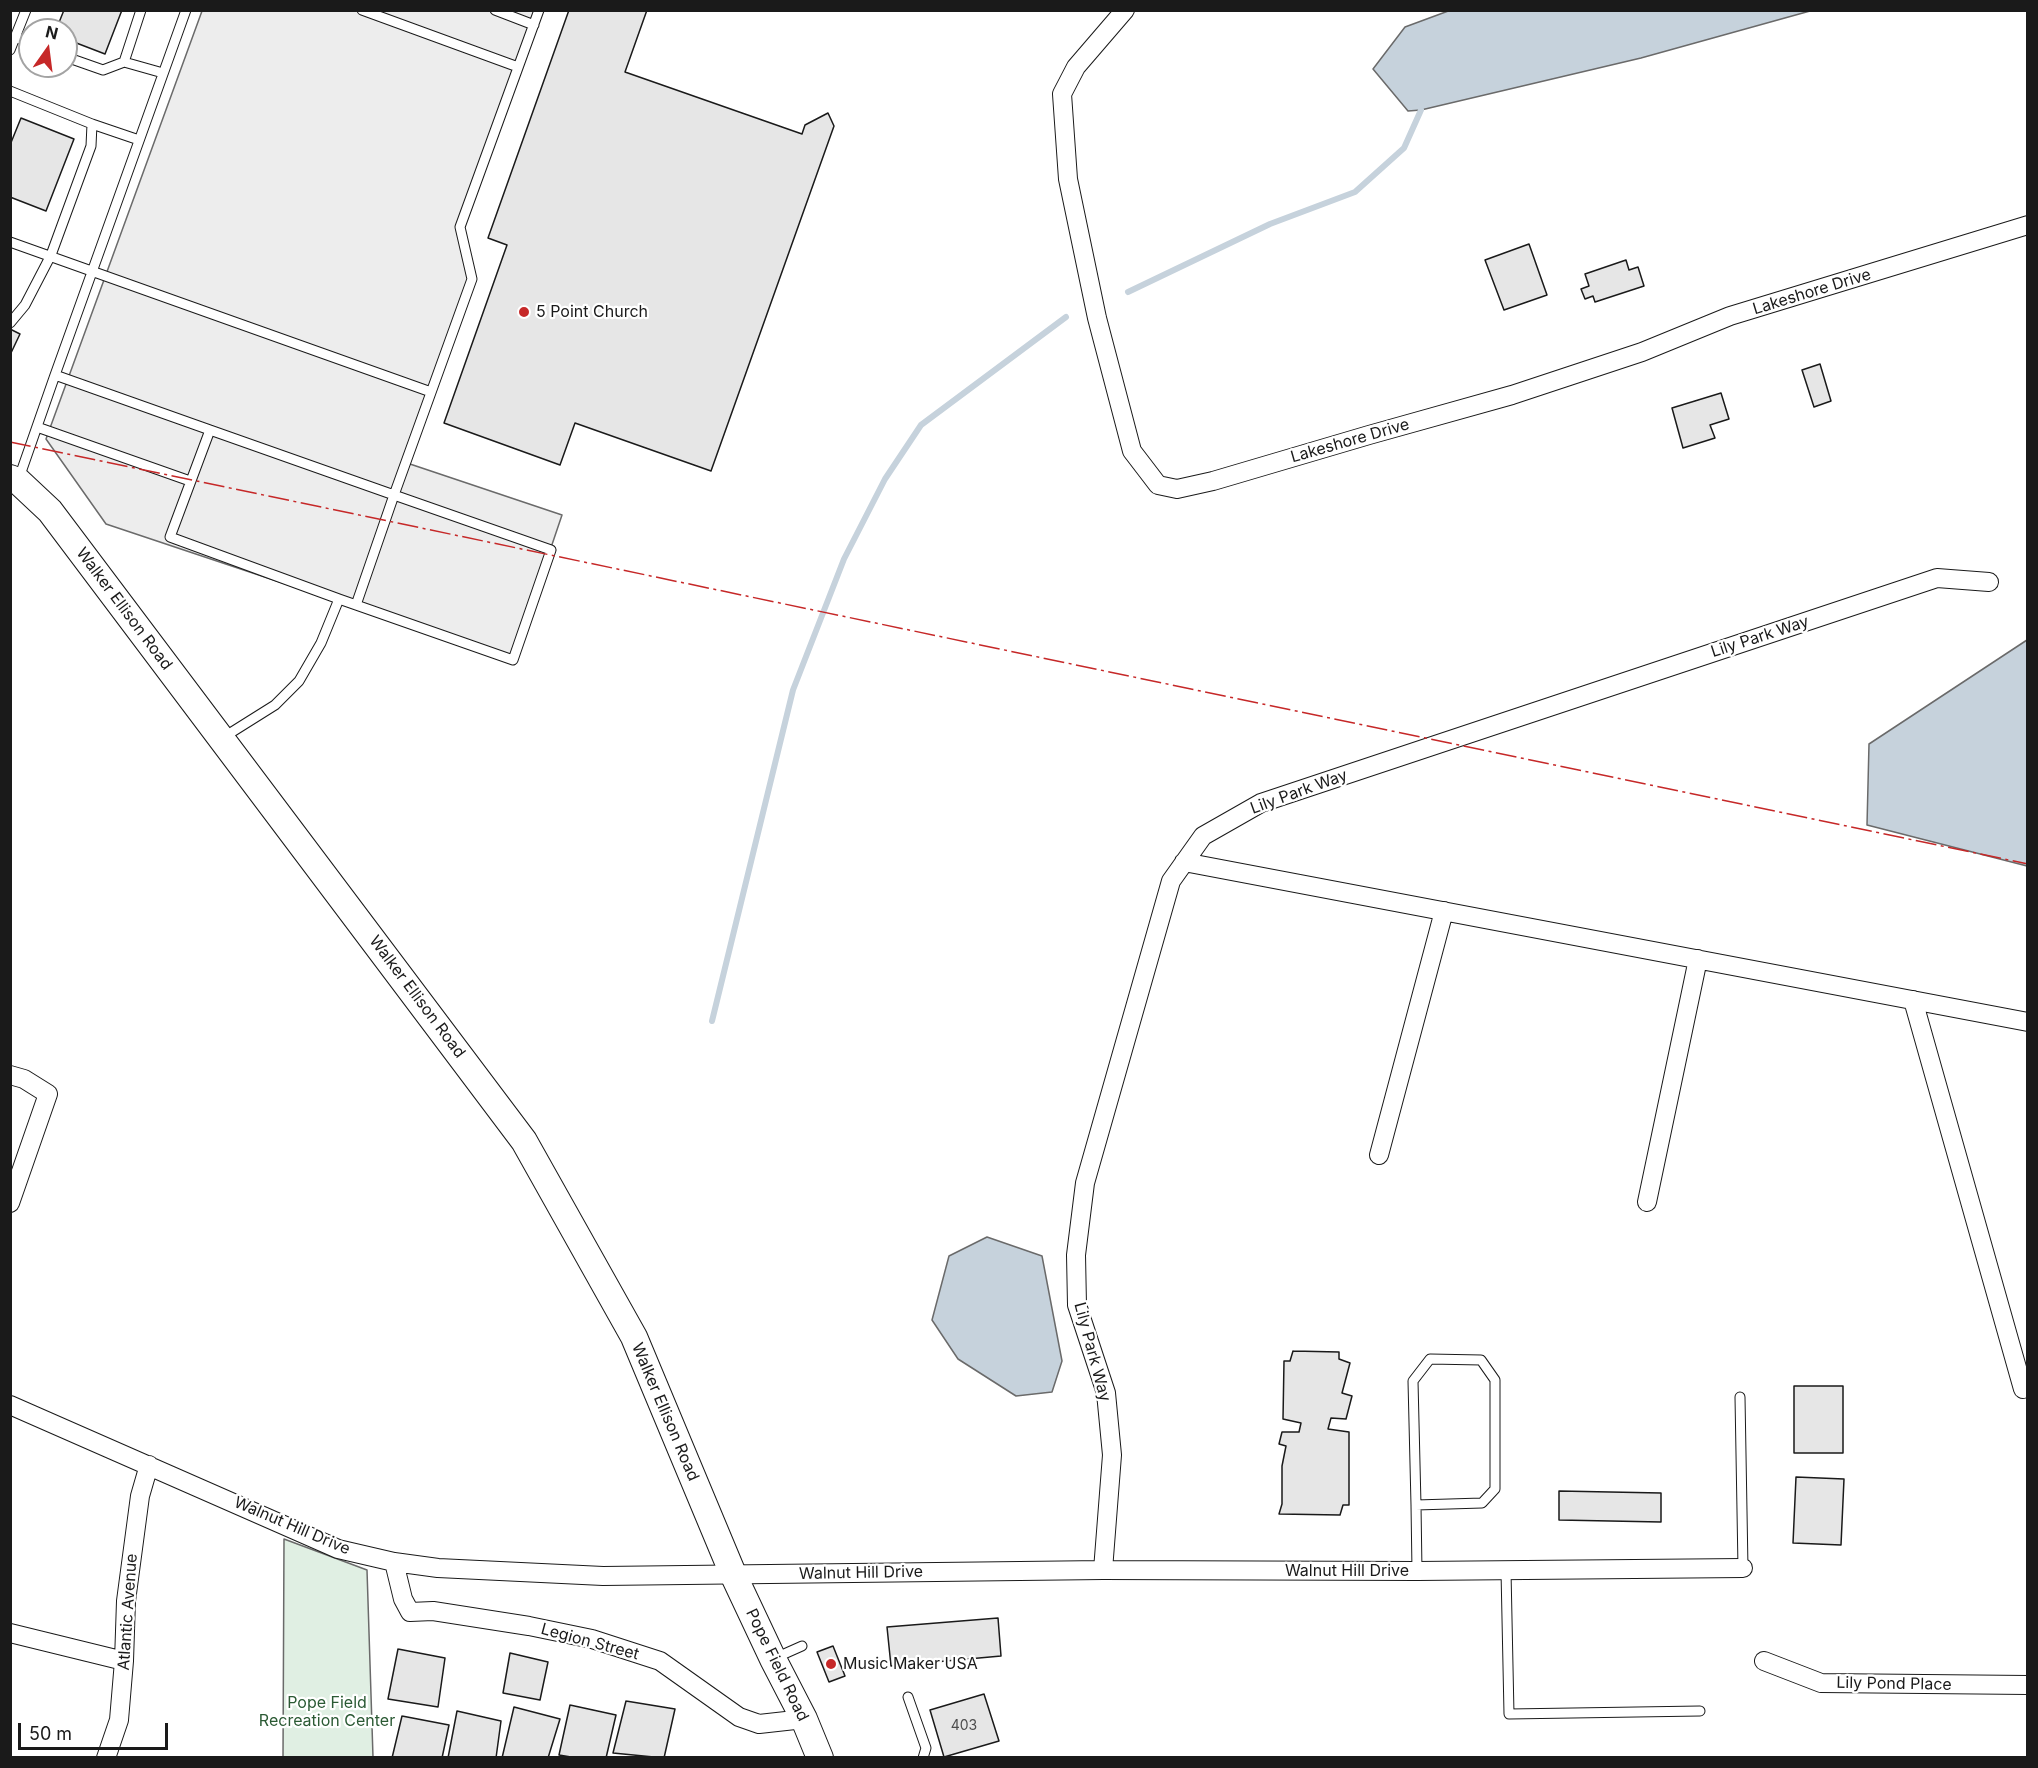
<!DOCTYPE html>
<html>
<head>
<meta charset="utf-8">
<style>
	body { margin:0 }
	#map { position:relative; width:2038px; height:1768px; overflow:hidden; background:#fff; font-family:Inter,sans-serif }
	canvas { display:block }
	.frame { position:absolute; inset:0; border:12px solid #1a1a1a; pointer-events:none }
	.north { position:absolute; left:18px; top:18px; width:60px; height:60px; box-sizing:border-box; background:#fff; border:2px solid #a3a3a3; border-radius:50%; rotate:14deg; font-size:16px; font-weight:700; line-height:24px; text-align:center; color:#1a1a1a }
	.north::after { content:''; display:block; margin:auto; width:21px; height:27px; background:#c62828; clip-path:polygon(50% 0,100% 100%,50% 72%,0 100%) }
	.scale { position:absolute; left:18px; top:1723px; width:150px; height:27px; box-sizing:border-box; border:3px solid #1a1a1a; border-top:0; padding-left:8px; font-size:18px; line-height:21px; white-space:nowrap; color:#1a1a1a; -webkit-text-stroke:4px #fff; paint-order:stroke }
</style>
</head>
<body>
<div id="map">
<canvas width="2038" height="1768"></canvas>
<div class="frame"></div>
<div class="north">N</div>
<div class="scale">50 m</div>
</div>
<script>
const g = document.querySelector('canvas').getContext('2d');
g.lineJoin = 'round';
function fill(path, color) { g.fillStyle = color; g.fill(path, 'evenodd'); }
const toPath = rows => new Path2D(rows.map(r => 'M' + r).join(''));
function trace(path, color, width, dash) { g.strokeStyle = color; g.lineWidth = width; g.lineCap = dash ? 'butt' : 'round'; g.setLineDash(dash || []); g.stroke(path); }
function drawText(font, color, halo, rows, align = 'center') {
  g.font = font + ' Inter,sans-serif'; g.lineWidth = 4.5; g.setLineDash([]); g.textBaseline = 'middle'; g.strokeStyle = halo; g.fillStyle = color; for (const [text, x, y, turn = 0] of rows) {
    g.save(); g.translate(x, y); g.rotate((+turn || 0) * Math.PI / 180); g.textAlign = isNaN(turn) ? turn : align; if (halo) g.strokeText(text, 0, 0); g.fillText(text, 0, 0); g.restore();
  }
}
const green = toPath([
	[284,1539,367,1570,373,1757,283,1757,284,1539]
]);
fill(green, '#e0efe3');
trace(green, '#6a6a6a', 1.5);
const parking = toPath([
	[202,11,539,11,460,227,472,279,407,463,562,515,513,660,106,524,46,439,202,11]
]);
fill(parking, '#ededed');
trace(parking, '#6a6a6a', 1.5);
const water = toPath([
	[1451,10,1810,10,1810,11,1641,58,1421,110,1408,111,1373,69,1405,27,1451,10],
	[2027,640,2027,866,1867,825,1869,744,2027,640],
	[987,1237,1042,1256,1062,1361,1052,1392,1016,1396,958,1359,932,1320,949,1256,987,1237]
]);
fill(water, '#c6d2dc');
trace(water, '#6a6a6a', 1.5);
trace(toPath([
	[1128,292,1270,224,1355,192,1404,148,1421,110],
	[712,1021,793,690,844,559,885,479,921,425,1066,317]
]), '#c6d2dc', 6);
const building = toPath([
	[64,10,122,10,105,54,66,39,66,30,56,30,64,10],
	[569,10,647,10,625,72,802,134,805,125,828,113,834,126,711,471,575,423,560,465,444,423,507,245,488,238,569,10],
	[21,118,74,139,46,211,10,197,10,145,21,118],
	[1529,244,1547,295,1504,310,1485,260,1529,244],
	[1626,260,1629,270,1638,267,1644,286,1595,302,1593,296,1585,299,1581,289,1589,286,1585,274,1626,260],
	[10,329,20,334,10,355,10,329],
	[1820,364,1831,401,1814,407,1802,370,1820,364],
	[1721,393,1729,419,1710,425,1715,438,1683,448,1672,408,1721,393],
	[1293,1351,1339,1352,1339,1359,1350,1363,1342,1393,1352,1396,1346,1419,1331,1418,1328,1429,1349,1432,1349,1505,1343,1505,1340,1515,1279,1514,1282,1504,1282,1466,1286,1446,1279,1444,1282,1432,1299,1432,1301,1423,1283,1419,1284,1361,1290,1361,1293,1351],
	[1794,1386,1843,1386,1843,1453,1794,1453,1794,1386],
	[1796,1477,1844,1479,1841,1545,1793,1543,1796,1477],
	[1559,1491,1661,1493,1661,1522,1559,1520,1559,1491],
	[998,1618,1001,1656,891,1666,887,1627,998,1618],
	[833,1646,845,1676,829,1682,817,1652,833,1646],
	[398,1649,445,1658,438,1707,388,1699,398,1649],
	[510,1653,548,1662,540,1700,503,1693,510,1653],
	[984,1694,999,1741,944,1757,930,1710,984,1694],
	[626,1701,675,1709,664,1758,613,1753,626,1701],
	[570,1705,616,1715,606,1758,577,1758,559,1755,570,1705],
	[514,1707,560,1719,548,1758,502,1758,514,1707],
	[457,1711,501,1721,496,1758,448,1758,457,1711],
	[402,1716,449,1725,442,1758,392,1758,402,1716]
]);
fill(building, '#e6e6e6');
trace(building, '#1a1a1a', 1.5);
const lane = toPath([
	[362,10,518,67],
	[495,10,534,25],
	[15,37,30,43],
	[10,50,26,10],
	[66,57,103,70,124,62,163,73],
	[124,62,141,10],
	[10,91,92,124,91,146,51,255,25,305,10,323],
	[92,124,139,140],
	[10,242,431,392],
	[55,375,186,10],
	[37,427,190,481],
	[210,430,394,495,472,279,460,227,539,10],
	[19,478,55,375,210,430,170,537,339,599,321,643,299,681,275,705,224,737],
	[339,599,513,660,551,550,394,495,356,605],
	[1740,1397,1743,1568],
	[1416,1505,1482,1503,1495,1489,1495,1380,1481,1360,1430,1359,1413,1381,1416,1505,1417,1571],
	[1506,1571,1509,1714,1700,1711],
	[775,1658,802,1646],
	[908,1697,926,1748,923,1758]
]);
const street = toPath([
	[1125,10,1076,67,1062,94,1068,179,1097,318,1132,451,1158,485,1177,489,1213,481,1369,435,1512,395,1642,352,1730,316,2028,225],
	[1184,862,2028,1022],
	[1913,1000,2023,1389],
	[10,1075,24,1079,48,1094,10,1203],
	[1379,1155,1444,911],
	[1647,1202,1698,959],
	[10,1405,338,1549,394,1562,438,1568,603,1576,1103,1570,1417,1571,1743,1568],
	[394,1562,403,1599,410,1612,433,1611,529,1626,592,1639,660,1661,739,1717,759,1724,804,1719],
	[1103,1570,1112,1455,1106,1393,1077,1305,1076,1255,1085,1183,1171,881,1203,836,1261,803,1937,578,1989,582],
	[10,1633,124,1661],
	[1764,1661,1821,1683,2028,1685],
	[106,1758,119,1720,124,1661,126,1601,140,1496,149,1465]
]);
const secondary = toPath([
	[10,478,18,481,50,511,524,1141,634,1337,733,1574,773,1659,804,1719,820,1758]
]);
trace(lane, '#1a1a1a', 11);
trace(street, '#1a1a1a', 20);
trace(secondary, '#1a1a1a', 28);
trace(lane, '#fff', 9);
trace(street, '#fff', 18);
trace(secondary, '#fff', 26);
trace(toPath([
	[10,442,2028,864]
]), '#c62828', 1.5, [21, 4.5, 3, 4.5]);
for (const [x, y, r, color] of [
	[524,312,6,"#c62828"],
	[831,1664,6,"#c62828"]
]) { const dot = new Path2D(); dot.arc(x, y, r, 0, 2 * Math.PI); g.fillStyle = color; g.fill(dot); trace(dot, '#fff', 2); }
drawText('14px', '#4d4d4d', null, [
	["403",964,1726]
]);
drawText('16px', '#1a1a1a', '#fff', [
	["Lakeshore Drive",1812,292,-17],
	["Lakeshore Drive",1350,441,-16],
	["Walker Ellison Road",124,609,53],
	["Lily Park Way",1760,637,-18],
	["Lily Park Way",1299,792,-20],
	["Walker Ellison Road",417,997,53],
	["Lily Park Way",1092,1352,75],
	["Walker Ellison Road",665,1412,67],
	["Walnut Hill Drive",292,1526,23],
	["Walnut Hill Drive",1347,1571],
	["Walnut Hill Drive",861,1573,-1],
	["Atlantic Avenue",128,1612,-86],
	["Legion Street",590,1642,15],
	["Pope Field Road",777,1665,64],
	["Lily Pond Place",1894,1684,1]
]);
drawText('16px', '#1a1a1a', '#fff', [
	["5 Point Church",536,312],
	["Music Maker USA",843,1664]
], 'left');
drawText('16px', '#2b5a34', '#fff', [
	["Pope Field",327,1703],
	["Recreation Center",327,1721]
]);
</script>
</body>
</html>
